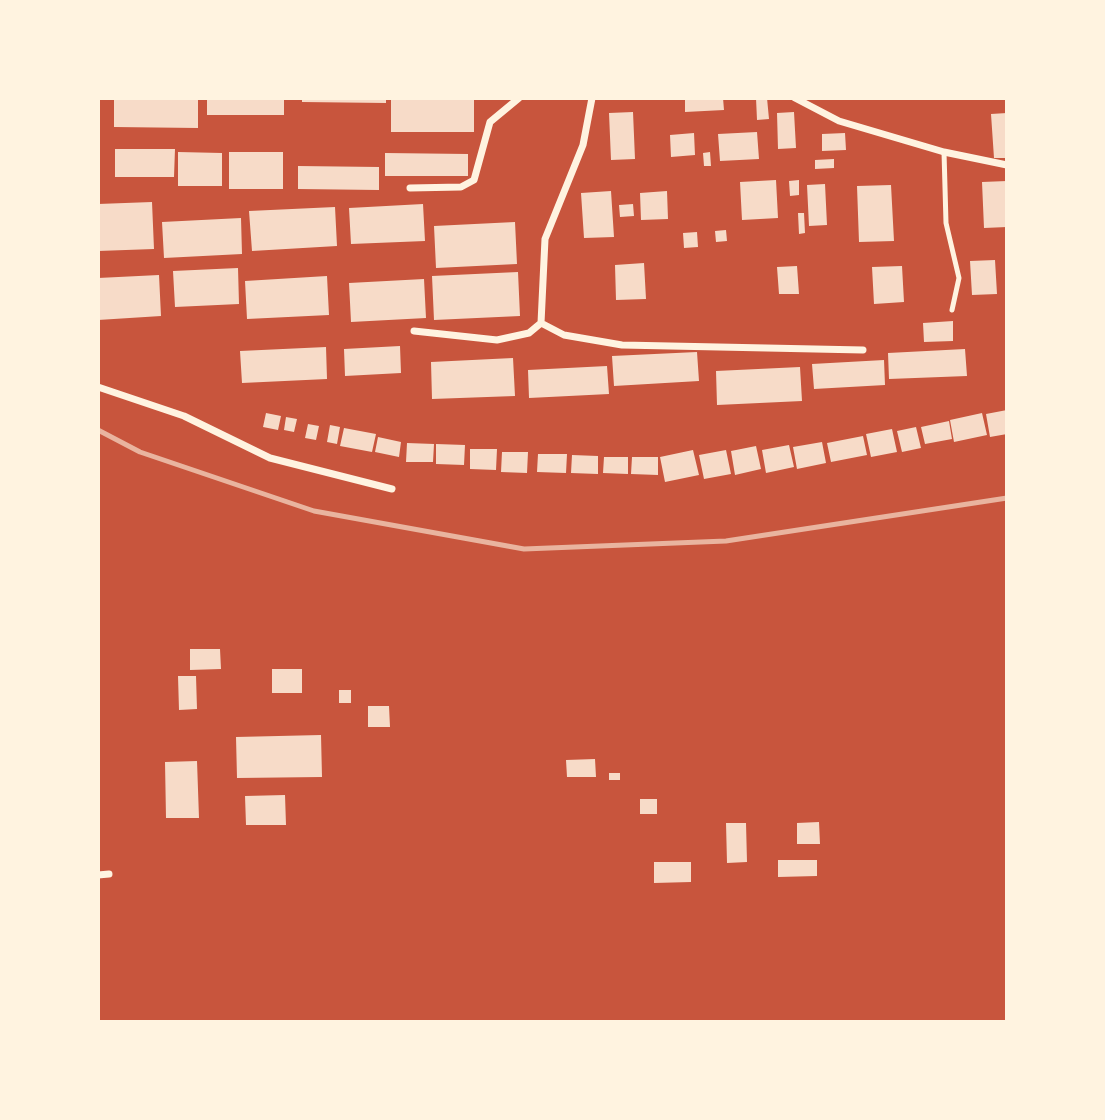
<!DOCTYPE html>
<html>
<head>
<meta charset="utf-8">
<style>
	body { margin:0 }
	#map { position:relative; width:1105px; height:1120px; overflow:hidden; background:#c8553d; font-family:Rubik,sans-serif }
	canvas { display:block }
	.frame { position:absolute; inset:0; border:100px solid #fff3e0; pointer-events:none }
</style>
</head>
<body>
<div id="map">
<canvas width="1105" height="1120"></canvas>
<div class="frame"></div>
</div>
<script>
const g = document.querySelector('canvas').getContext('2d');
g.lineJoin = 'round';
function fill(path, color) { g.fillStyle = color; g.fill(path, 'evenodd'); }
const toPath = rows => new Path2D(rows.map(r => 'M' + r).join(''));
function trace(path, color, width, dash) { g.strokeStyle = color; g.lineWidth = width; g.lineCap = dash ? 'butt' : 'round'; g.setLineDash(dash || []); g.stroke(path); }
fill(toPath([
	[114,98,198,98,198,128,114,127],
	[207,98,284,98,284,115,207,115],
	[302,98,386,98,386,103,302,102],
	[391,98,474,98,474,132,391,132],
	[685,98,723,98,724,110,685,112],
	[756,98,767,98,769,119,757,120],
	[633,112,635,159,611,160,609,113],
	[794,112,796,148,778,149,777,113],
	[1007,113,1007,158,994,158,991,114],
	[757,132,759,159,720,161,718,134],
	[694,133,695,155,671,157,670,135],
	[845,133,846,150,822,151,822,134],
	[115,149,175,149,174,177,115,177],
	[178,152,222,153,222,186,178,186],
	[229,152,283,152,283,189,229,189],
	[710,152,711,166,704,166,703,153],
	[385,153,468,154,468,176,385,176],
	[834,159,834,168,815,169,815,160],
	[298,166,379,167,379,190,298,189],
	[776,180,778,218,742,220,740,182],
	[799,180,799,195,790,196,789,181],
	[1007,181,1007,227,984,228,982,182],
	[825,184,827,225,809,226,807,185],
	[891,185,894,241,859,242,857,186],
	[611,191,614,237,584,238,581,193],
	[667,191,668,219,641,220,640,193],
	[152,202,154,249,98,251,98,204],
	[423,204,425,241,351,244,349,208],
	[633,204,634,216,620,217,619,205],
	[335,207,337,246,252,251,249,211],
	[798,213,804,213,805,233,799,234],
	[241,218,242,254,164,258,162,222],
	[515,222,517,264,436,268,434,226],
	[726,230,727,241,716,242,715,231],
	[697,232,698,247,684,248,683,233],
	[995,260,997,294,972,295,970,261],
	[644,263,646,299,616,300,615,265],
	[797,266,799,294,779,294,777,267],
	[902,266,904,302,874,304,872,267],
	[238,268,239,304,175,307,173,271],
	[518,272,520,316,434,320,432,276],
	[159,275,161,316,98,320,98,278],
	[327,276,329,315,247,319,245,281],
	[424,279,426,318,351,322,349,283],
	[953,321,953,341,924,342,923,323],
	[400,346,401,373,345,376,344,349],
	[326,347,327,379,242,383,240,351],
	[965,349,967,376,889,379,888,353],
	[697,352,699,381,614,386,612,356],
	[513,358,515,396,432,399,431,362],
	[884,360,885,385,814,389,812,364],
	[607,366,609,394,529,398,528,370],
	[800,367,802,401,717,405,716,371],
	[1007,410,1007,434,990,437,986,414],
	[266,413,281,416,278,430,263,427],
	[982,413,987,435,954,442,950,420],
	[286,417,297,419,294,432,284,430],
	[949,421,952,439,925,444,921,427],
	[308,424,319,426,316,440,305,438],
	[330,425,340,427,337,444,327,442],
	[916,427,921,448,902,452,897,431],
	[344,428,376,434,372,452,340,446],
	[892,429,897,452,871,457,866,434],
	[863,436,867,455,831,462,827,443],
	[378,437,401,442,399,457,375,452],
	[822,442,826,463,797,469,793,447],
	[407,443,434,444,433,462,406,462],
	[436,444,465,445,464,465,436,464],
	[789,445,794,467,766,473,762,450],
	[756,446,761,469,735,475,731,451],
	[470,449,497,449,496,470,470,469],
	[693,450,699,475,665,482,660,457],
	[726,450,731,474,704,479,699,455],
	[502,452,528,452,527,473,501,472],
	[538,454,567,454,566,473,537,472],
	[572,455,598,456,598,474,571,473],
	[604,457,628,457,628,474,603,473],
	[632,457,658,457,658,475,631,474],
	[190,649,220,649,221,669,190,670],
	[272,669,302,669,302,693,272,693],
	[178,676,196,676,197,709,179,710],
	[339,690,351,690,351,703,339,703],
	[368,706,389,706,390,727,368,727],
	[321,735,322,777,237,778,236,737],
	[595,759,596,777,567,777,566,760],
	[197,761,199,818,166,818,165,762],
	[609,773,620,773,620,780,609,780],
	[285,795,286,825,246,825,245,796],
	[640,799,657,799,657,814,640,814],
	[819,822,820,844,797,844,797,823],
	[726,823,746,823,747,862,727,863],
	[778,860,817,860,817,876,778,877],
	[654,862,691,862,691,882,654,883]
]), '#f7dbc8');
trace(toPath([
	[944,152,946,223,959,278,952,310]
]), '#fff3e0', 5);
trace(toPath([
	[795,98,839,121,944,152,1007,165],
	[410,188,461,187,474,180,490,122,519,98],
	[541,323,564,335,622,345,863,350],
	[414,331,497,340,529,333,541,323,545,239,583,145,592,98],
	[98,387,184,416,270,458,392,489],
	[98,875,109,874]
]), '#fff3e0', 7);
trace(toPath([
	[98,430,140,452,314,511,524,549,726,541,1007,498]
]), '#e9b49f', 5);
</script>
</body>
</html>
